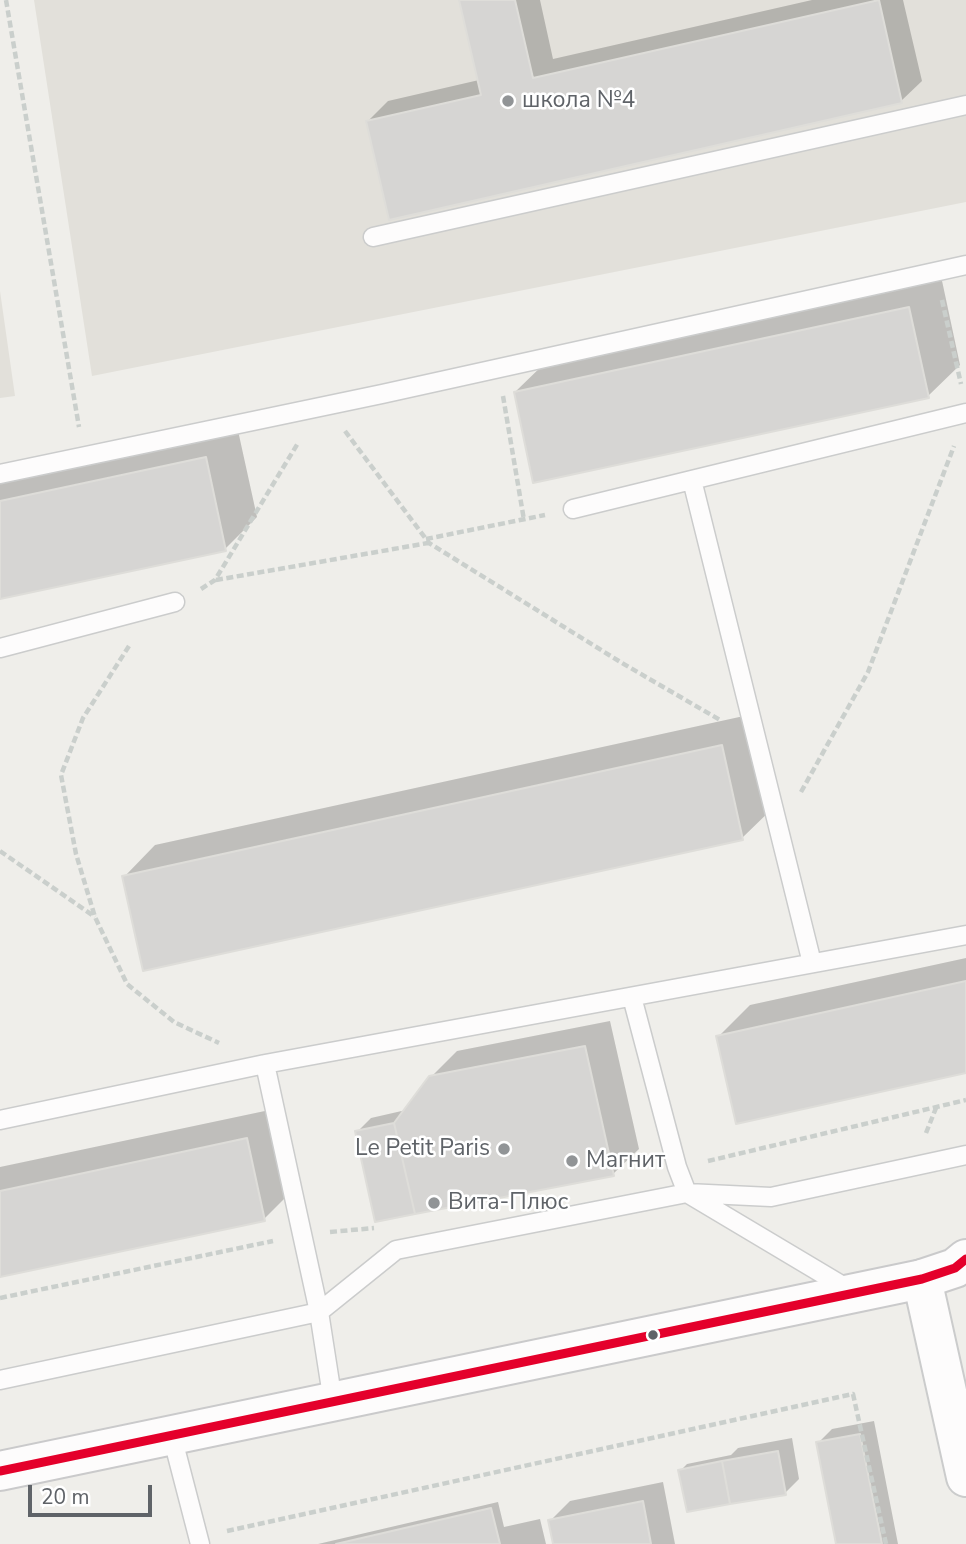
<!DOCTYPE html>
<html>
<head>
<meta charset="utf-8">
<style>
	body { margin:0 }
	#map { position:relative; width:966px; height:1544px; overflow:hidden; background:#efeeea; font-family:"Nunito Sans",sans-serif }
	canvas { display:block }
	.scale { position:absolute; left:28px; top:1485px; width:124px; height:32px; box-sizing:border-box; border:4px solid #5f6368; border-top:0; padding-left:9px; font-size:21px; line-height:24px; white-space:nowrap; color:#5f6368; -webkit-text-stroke:5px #fff; paint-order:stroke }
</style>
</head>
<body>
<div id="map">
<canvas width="966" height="1544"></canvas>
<div class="scale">20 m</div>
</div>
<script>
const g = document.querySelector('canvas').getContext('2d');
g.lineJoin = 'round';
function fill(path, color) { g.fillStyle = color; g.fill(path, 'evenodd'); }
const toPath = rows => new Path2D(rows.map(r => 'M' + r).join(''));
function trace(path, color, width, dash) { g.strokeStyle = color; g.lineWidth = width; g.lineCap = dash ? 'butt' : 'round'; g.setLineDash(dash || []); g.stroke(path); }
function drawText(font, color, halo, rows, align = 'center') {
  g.font = font + ' "Nunito Sans",sans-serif'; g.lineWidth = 5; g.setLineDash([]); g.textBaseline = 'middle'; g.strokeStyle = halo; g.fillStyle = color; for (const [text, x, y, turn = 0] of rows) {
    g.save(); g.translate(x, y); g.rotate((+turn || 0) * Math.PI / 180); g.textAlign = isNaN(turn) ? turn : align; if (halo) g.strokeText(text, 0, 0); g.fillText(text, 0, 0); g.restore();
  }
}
fill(toPath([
	[34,0,966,0,966,202,92,376],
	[0,291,15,396,0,398]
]), '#e2e0da');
fill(toPath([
	[461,0,540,0,553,59,812,0,903,0,922,81,901,101,368,121,388,101,479,80],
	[941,276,960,365,928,396,515,392,547,361],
	[237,426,257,517,225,549,0,597,0,477],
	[753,714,774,807,742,838,124,877,155,845],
	[966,958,966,1071,718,1037,750,1005],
	[610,1021,639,1149,613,1174,357,1132,371,1118,406,1110,431,1077,457,1051],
	[279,1108,296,1187,264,1219,0,1276,0,1167],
	[874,1421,898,1544,838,1544,818,1443,832,1429],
	[792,1438,799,1479,785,1493,680,1471,687,1464,731,1455,738,1448],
	[663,1482,675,1544,554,1544,550,1521,570,1501],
	[498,1502,504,1527,540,1519,546,1544,318,1544]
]), '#0003');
const building = toPath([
	[459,0,515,0,533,78,879,0,902,103,389,220,366,121,481,95,459,0],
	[909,307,929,398,533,483,514,392,909,307],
	[206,457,226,551,0,599,0,501,206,457],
	[722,745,743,840,143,971,122,876,722,745],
	[966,981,966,1073,736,1124,716,1036,966,981],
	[585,1046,614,1176,415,1214,394,1123,429,1076,585,1046],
	[394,1123,415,1214,375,1222,355,1131,394,1123],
	[247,1138,265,1221,0,1277,0,1191,247,1138],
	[860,1434,882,1544,836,1544,816,1442,860,1434],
	[778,1451,786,1495,730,1504,722,1461,778,1451],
	[722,1461,730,1504,687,1512,678,1470,722,1461],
	[643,1501,651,1544,553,1544,548,1520,643,1501],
	[491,1508,500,1544,336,1544,491,1508]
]);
fill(building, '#d6d5d3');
trace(building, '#deddd9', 2);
const service = toPath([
	[373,237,966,105],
	[0,474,382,394,966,265],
	[692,480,812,963],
	[573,509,966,413],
	[0,648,175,602],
	[632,997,677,1167,687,1193,848,1289],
	[265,1064,319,1312,333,1402],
	[0,1120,265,1064,966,935],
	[0,1380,319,1312,396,1250,687,1193,771,1197,966,1155],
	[172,1436,200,1544]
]);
const tertiary = toPath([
	[922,1279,966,1477]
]);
const secondary = toPath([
	[0,1471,922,1279,955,1268,966,1259]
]);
trace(service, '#cbcccc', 21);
trace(tertiary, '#cbcccc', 42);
trace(secondary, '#cacacb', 42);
trace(toPath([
	[6,0,79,427],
	[942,300,961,384],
	[503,396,524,520],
	[345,431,429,543,622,663,720,720],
	[426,539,545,515],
	[216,580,428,543],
	[201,589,215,580,298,443],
	[129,646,83,718,61,775,76,854,95,917,127,984,174,1022,219,1043],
	[801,792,868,672,954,446],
	[0,851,95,917],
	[926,1133,936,1108],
	[708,1161,966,1100],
	[330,1232,374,1228],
	[0,1298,273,1241],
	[227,1531,853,1394,886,1544]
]), '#cacfcc', 4.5, [7, 3.5]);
trace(service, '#fdfcfc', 18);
trace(tertiary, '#fdfcfc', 38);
trace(secondary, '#fdfcfc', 38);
trace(toPath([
	[0,1471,922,1279,955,1268,966,1259]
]), '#e4002b', 9);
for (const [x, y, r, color] of [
	[508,101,7,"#919496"],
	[504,1149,7,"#919496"],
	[572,1161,7,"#919496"],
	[434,1203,7,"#919496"],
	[653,1335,6,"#5f6368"]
]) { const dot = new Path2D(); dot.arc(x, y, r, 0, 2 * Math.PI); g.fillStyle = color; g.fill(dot); trace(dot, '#fff', 2.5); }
drawText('23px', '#5f6368', '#fff', [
	["школа №4",522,101],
	["Le Petit Paris",490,1149,"right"],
	["Магнит",586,1161],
	["Вита-Плюс",448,1203]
], 'left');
</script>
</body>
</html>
